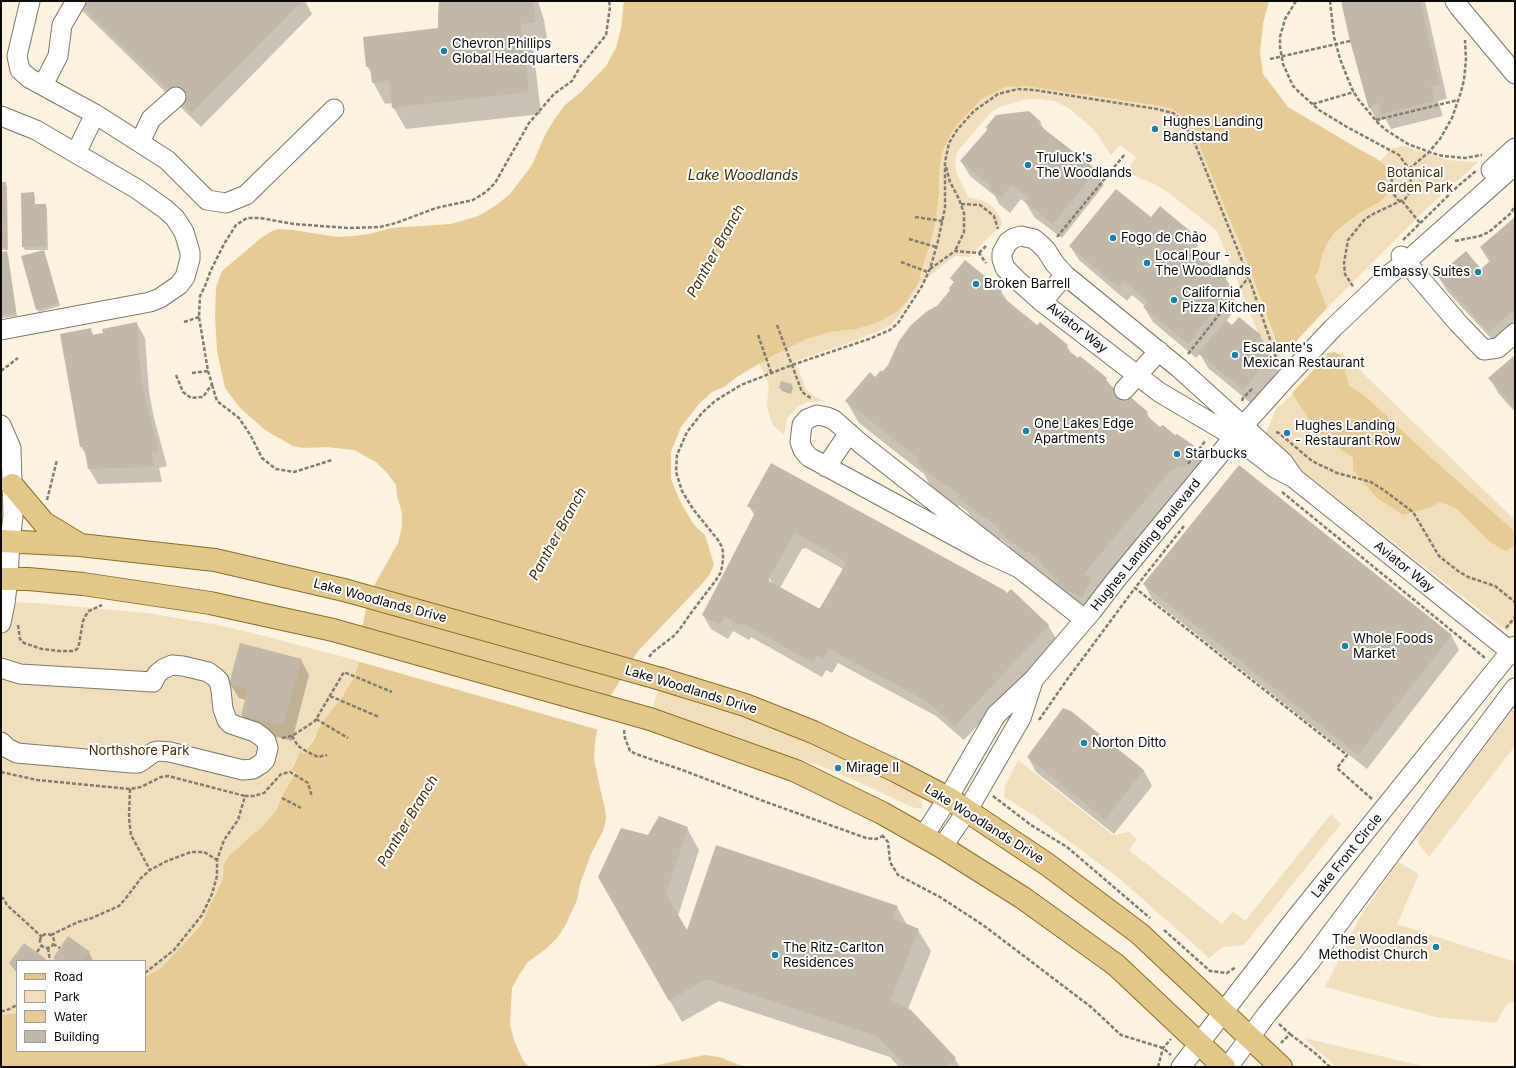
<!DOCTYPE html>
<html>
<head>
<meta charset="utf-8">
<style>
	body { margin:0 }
	#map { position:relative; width:1516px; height:1068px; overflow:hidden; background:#fcf2e0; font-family:Inter,sans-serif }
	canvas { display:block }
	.frame { position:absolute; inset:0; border:2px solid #0e0b06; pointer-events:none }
	.legend { position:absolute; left:16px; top:960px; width:130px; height:92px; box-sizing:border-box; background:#fff; border:1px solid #9f9d9b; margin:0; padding:5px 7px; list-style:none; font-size:12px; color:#0e0b06 }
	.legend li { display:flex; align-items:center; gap:8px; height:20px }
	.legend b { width:20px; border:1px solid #9f9d9b }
</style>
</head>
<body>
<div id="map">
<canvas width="1516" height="1068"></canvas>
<div class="frame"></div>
<ul class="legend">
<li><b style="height:5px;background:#e3c689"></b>Road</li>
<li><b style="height:11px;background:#f2deba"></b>Park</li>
<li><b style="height:11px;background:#e7ca95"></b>Water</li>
<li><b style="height:11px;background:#c1b8a7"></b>Building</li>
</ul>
</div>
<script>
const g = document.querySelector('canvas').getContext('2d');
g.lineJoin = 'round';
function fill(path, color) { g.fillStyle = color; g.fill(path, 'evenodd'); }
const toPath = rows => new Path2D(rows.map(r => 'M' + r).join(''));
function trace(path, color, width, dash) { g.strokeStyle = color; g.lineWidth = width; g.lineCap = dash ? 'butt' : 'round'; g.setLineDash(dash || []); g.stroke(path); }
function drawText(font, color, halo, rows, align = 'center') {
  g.font = font + ' Inter,sans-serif'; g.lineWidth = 4; g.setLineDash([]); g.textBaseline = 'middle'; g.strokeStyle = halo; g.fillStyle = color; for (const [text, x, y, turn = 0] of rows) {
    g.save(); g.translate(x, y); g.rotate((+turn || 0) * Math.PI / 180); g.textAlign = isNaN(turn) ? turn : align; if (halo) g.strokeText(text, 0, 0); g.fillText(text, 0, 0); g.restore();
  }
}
fill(toPath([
	[1021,85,1161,106,1172,109,1185,118,1195,135,1246,259,1280,355,1272,367,1217,231,1169,193,1156,185,1126,172,1136,157,1120,145,1111,155,1093,129,1070,109,1054,101,1040,99,1028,99,1002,106,991,112,958,151,955,160,956,171,968,197,984,201,993,207,1000,217,1002,224,969,257,955,256,922,282,898,317,890,326,857,340,795,361,806,389,814,396,825,401,807,402,797,407,787,418,784,435,773,425,769,415,767,403,769,384,759,363,764,360,760,333,770,358,807,339,830,332,857,329,876,323,920,278,918,277,937,209,939,173,942,153,948,140,956,126,982,99,1006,87],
	[1404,146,1447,160,1478,162,1426,209,1327,308,1315,277,1319,269,1322,255,1327,244,1336,231,1361,212,1380,202,1387,191,1385,165,1380,161,1389,151,1393,148],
	[1342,353,1515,520,1515,622,1507,631,1302,471,1265,434,1277,408],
	[1,602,37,603,147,613,218,625,264,636,359,661,355,676,340,700,330,712,304,754,300,753,293,765,296,772,282,796,276,811,261,828,252,835,228,857,222,873,222,881,204,921,167,962,161,968,145,977,145,961,17,961,17,1013,1,1015],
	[658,689,716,710,717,706,840,756,889,778,918,795,922,802,922,808,915,808,905,804,861,783,818,765,788,756,685,719,653,709],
	[1515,707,1515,746,1429,857,1418,843,1419,833],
	[1018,760,1113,835,1129,832,1137,839,1129,850,1222,924,1233,911,1245,921,1331,814,1341,824,1244,945,1223,947,1209,958,1120,879,1032,814,1004,797,1005,786],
	[1398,862,1419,874,1397,924,1515,962,1515,1001,1507,1004,1496,1023,1436,1017,1325,987,1359,919],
	[1304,1038,1427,1067,1336,1067]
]), '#f2deba');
fill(toPath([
	[624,1,1269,1,1263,24,1260,52,1263,74,1288,107,1357,148,1377,159,1385,165,1387,174,1386,195,1380,202,1361,212,1336,231,1327,244,1322,255,1319,269,1315,277,1327,308,1349,386,1365,396,1428,455,1513,530,1515,545,1506,551,1490,542,1456,508,1440,502,1428,508,1403,515,1377,498,1353,470,1353,458,1319,434,1292,393,1277,344,1246,259,1195,135,1185,118,1172,109,1161,106,1025,86,1006,87,982,99,956,126,948,140,942,153,939,173,939,193,935,223,930,244,919,277,921,278,909,298,898,311,876,323,857,329,830,332,807,339,767,359,737,377,724,387,712,392,699,404,681,427,671,452,671,479,680,501,694,525,705,535,714,564,710,574,701,585,638,651,604,707,598,723,595,743,594,760,605,810,606,819,603,831,591,854,580,884,577,900,566,924,558,937,546,949,528,962,519,975,512,988,510,1025,515,1043,523,1060,529,1067,1,1067,1,1015,17,1013,17,1051,145,1051,145,977,161,968,201,925,222,881,224,864,228,857,252,835,261,828,276,811,282,796,296,772,292,770,300,752,304,754,315,738,318,730,330,712,340,700,355,676,359,661,362,629,365,613,375,584,398,543,402,526,402,513,397,496,396,485,388,474,376,462,354,450,327,447,303,448,293,446,265,430,240,408,225,388,217,351,215,317,216,287,222,271,261,238,272,231,278,229,293,230,337,237,354,236,369,234,391,228,451,224,478,216,495,206,510,194,532,165,545,135,554,120,565,105,581,92,606,66,616,48,621,28],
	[705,1055,719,1057,745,1067,647,1067]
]), '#e7ca95');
fill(toPath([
	[1327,308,1340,355,1335,352,1329,353,1292,393,1277,345,1283,350,1289,349],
	[360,628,605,708,599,730,357,661]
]), '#fcf2e0');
fill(toPath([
	[72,1,305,1,312,14,201,127],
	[441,1,538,1,544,20,548,44,533,46,541,114,406,129,393,107,393,103,385,104,373,82,372,74,367,66,439,29],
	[1343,1,1425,1,1447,99,1438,101,1443,116,1391,129,1385,118,1378,122,1370,108],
	[1040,122,1045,131,1096,171,1104,185,1062,238,1034,217,1026,203,1021,199,1010,213,999,204,995,196,970,176,961,161],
	[1,183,5,183,7,186,8,250,1,250],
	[22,193,33,193,35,196,35,205,45,205,47,208,48,250,25,250,23,247],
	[1151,218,1190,231,1198,246,1194,251,1225,277,1234,292,1235,310,1226,321,1232,326,1260,336,1268,350,1266,353,1270,357,1279,372,1252,404,1208,368,1200,354,1196,358,1153,322,1144,307,1145,306,1132,295,1127,301,1079,260,1070,246],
	[1515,219,1515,331,1498,346,1447,291,1438,276,1481,270,1490,263,1481,248],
	[6,252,8,255,17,316,1,318,1,253],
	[45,254,60,306,39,312,37,309],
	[965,261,1001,291,1008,302,1037,327,1067,346,1072,354,1078,359,1080,357,1106,379,1111,386,1147,413,1152,422,1161,429,1198,450,1211,471,1094,619,1055,587,1051,580,1041,572,1039,574,1012,553,1009,546,1000,539,998,541,972,519,968,512,959,505,958,508,930,485,924,474,859,423,846,401,882,373,951,290,954,283,951,278],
	[137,324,145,338,149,392,154,418,167,466,159,468,162,482,98,484,89,469,87,456,81,447,90,329,94,336],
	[1515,356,1515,412,1498,393,1490,378],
	[791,385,793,388,791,394,782,391,780,388],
	[749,506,1048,625,1057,640,964,740,936,716,838,663,832,673,826,670,822,677,751,637,749,640,733,631,728,639,711,629,703,615,754,515],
	[806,548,843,569,822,608,819,609,780,588,802,549],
	[767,574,772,583,770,583,765,575],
	[1144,584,1451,635,1459,650,1367,769,1152,599],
	[301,660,309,675,292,741,251,730,242,715,246,700,239,698,230,684],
	[1070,712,1144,771,1152,786,1114,834,1036,772,1028,757],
	[687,828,699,850,678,916,687,933,897,907,907,925,918,930,931,951,908,1009,955,1059,960,1067,899,1067,890,1057,719,1001,682,1022,599,877,648,837],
	[24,944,46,961,17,961,17,973,10,964],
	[89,953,93,960,92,961,56,961,54,958]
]), '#0003');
fill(toPath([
	[76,1,302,1,192,113],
	[439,1,533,1,536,23,521,24,529,92,392,108,389,81,372,83,370,66,366,67,363,37,438,28,438,14],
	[1341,1,1420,1,1440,84,1431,86,1435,101,1381,114,1378,102,1369,109,1350,41],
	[1029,111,1041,122,1039,125,1097,170,1053,224,1025,202,1029,197,1012,185,1001,198,990,189,991,186,960,161,987,130,986,127,996,115],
	[1,182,6,182,7,247,1,247],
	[1116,189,1151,217,1160,206,1190,231,1182,241,1226,277,1227,294,1188,344,1143,307,1148,301,1123,281,1118,287,1069,246],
	[34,192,34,204,46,204,46,247,22,247,21,193],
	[1515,217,1515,309,1489,332,1437,276,1466,251,1481,269,1491,260,1480,247],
	[44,250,59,303,36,310,21,256],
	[7,251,16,313,1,315,1,252],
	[965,260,1002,290,999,294,1037,325,1040,322,1068,345,1065,348,1078,358,1080,356,1107,378,1105,380,1118,392,1121,389,1148,412,1146,415,1160,427,1163,425,1175,435,1177,434,1199,449,1183,468,1178,465,1173,472,1171,470,1084,574,1092,578,1082,598,1055,584,1058,579,1041,565,1043,563,1028,551,1026,553,998,531,1000,529,987,518,985,519,958,497,960,495,946,484,945,486,916,463,919,459,845,401,870,372,875,377,881,370,882,372,888,365,899,341,911,325,926,312,938,305,950,290,949,288,954,282,950,278],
	[1239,317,1261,335,1254,343,1271,356,1243,390,1198,353,1226,320,1232,325],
	[137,322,141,377,146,402,159,452,152,453,154,467,88,469,84,446,80,447,60,334,91,328,92,335,103,333,102,329],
	[1515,355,1515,408,1488,378],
	[781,381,792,384,789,391,779,388],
	[771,463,1004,590,1007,593,1011,589,1049,625,955,726,926,701,829,649,823,659,817,656,813,663,742,623,740,626,725,617,720,625,702,615,756,511,747,506],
	[794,534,797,534,845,561,845,565,820,608,818,608,769,581,769,578],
	[1239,465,1452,635,1358,755,1143,584],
	[240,643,302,659,283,726,241,715,248,689,229,684],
	[1063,708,1071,711,1144,770,1105,820,1027,757],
	[659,816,688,827,666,894,687,930,716,845,898,906,893,918,919,929,891,1000,911,1010,956,1058,946,1067,908,1067,876,1036,706,979,669,1001,598,877,621,828,648,835],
	[68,936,90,952,83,961,57,961,53,958],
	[24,943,46,959,44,961,17,961,17,970,9,963]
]), '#c1b8a7');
const minor = toPath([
	[30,1,17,56,20,70,29,78,95,114,76,153],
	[1455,1,1459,7,1515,74],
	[43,85,58,56,62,25,76,1],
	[95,114,167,160,207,200,226,203,246,195,334,109],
	[1,116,36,130,137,189,165,209,175,218,184,232,190,252,190,259,185,277,179,285,160,298,150,302,1,330],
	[140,142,151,119,176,97],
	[1491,170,1515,148],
	[1401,256,1458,323,1484,350,1498,348,1515,333],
	[1042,302,1065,275],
	[1124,390,1159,351],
	[1,425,11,448,13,516,10,541,8,579,5,603,1,623],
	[826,467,849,433],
	[1294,478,1283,462,1179,368,1065,275,1055,264,1046,250,1040,244,1034,239,1021,236,1014,238,1008,242,1002,253,1002,259,1005,268,1016,279,1042,302,1159,392,1235,437,1275,468,1294,478,1515,655],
	[1017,567,982,551,809,457,803,450,800,442,802,425,807,419,817,415,827,417,834,420,860,443,1084,619],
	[1,668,20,674,153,682,157,674,163,669,172,665,183,666,208,672,215,677,219,681,221,690,223,709,227,720,231,724,255,732,262,737,266,741,268,748,265,760,261,764,253,769,243,770,170,752,158,751,154,752,143,760,138,763,132,763,17,753,7,748,1,742],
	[923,837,948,798,996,715,1033,680,1092,611,1115,581,1243,426,1287,377,1333,328,1391,273,1406,262,1515,165],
	[942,847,967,811,1021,718,1033,681],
	[1181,1067,1295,919,1515,646],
	[1228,1067,1267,1014,1309,963,1515,688]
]);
const major = toPath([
	[12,485,44,523,77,543],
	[1,541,80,545,215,560,344,590],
	[1,579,28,579,83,584,210,603,333,630],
	[661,679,745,705,813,732,896,771,948,798,1048,865,1140,934,1281,1067],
	[650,719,796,771,882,813,942,847,1023,898,1116,965,1224,1067]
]);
trace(minor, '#7f7767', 21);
trace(major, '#8c6c28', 24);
trace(toPath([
	[1296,1,1285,19,1280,37,1280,47,1283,64,1293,86,1299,92,1319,110,1347,127,1399,155,1409,169,1411,184,1409,193,1405,199,1375,213,1365,219,1348,240,1344,263,1345,274,1354,288],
	[1330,1,1334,37,1340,59,1352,89,1358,99,1378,123,1386,130,1408,144,1432,153,1443,156,1465,158,1482,155],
	[1270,59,1350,41],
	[1313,104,1354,92],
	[1376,120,1458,100],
	[946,167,950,182,959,199,964,213,964,232,955,251],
	[1409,169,1429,152,1440,139,1452,118,1461,92,1464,80,1466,60,1465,40],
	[1402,201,1420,223],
	[1400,202,1390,190,1393,174,1407,165],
	[961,204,980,205,994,216,998,229],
	[915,217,943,221],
	[1057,237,1125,154],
	[909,239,936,247],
	[1403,240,1458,186,1476,171],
	[1455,241,1480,236,1489,232,1511,213,1515,205],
	[979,253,986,246],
	[901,262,928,272],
	[930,269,955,251,979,253,986,263],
	[184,322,199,317],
	[777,325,802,392,812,399],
	[758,335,771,372],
	[1188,354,1248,278],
	[1,371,18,358],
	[192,373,208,371],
	[176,375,183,392,191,398,203,397,212,384,208,371,199,317,200,296,205,286,211,270,224,244,236,225,247,218,260,218,294,224,348,228,380,227,396,223,436,208,473,200,486,192,495,183,529,123,554,94,572,81,580,67,606,35,610,7,609,1],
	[212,385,217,401,239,418,251,436,262,458,276,469,294,472,332,460],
	[1242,401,1243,398,1253,388],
	[1276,432,1279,433,1312,461,1337,473,1371,482,1385,491,1413,512,1439,556,1458,571,1468,577,1495,586,1515,602],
	[1188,464,1206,440],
	[1282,492,1484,657,1482,659],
	[47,500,57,460],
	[1184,526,1135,588,1347,755,1337,768,1372,799],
	[18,625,20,639,24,643,42,649,59,651,74,651,77,649,79,644,83,621,86,615,89,611,102,605],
	[1506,628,1515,617],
	[649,657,653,652,675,635,682,626,691,613,716,580,721,572,723,560,723,552,722,547,718,540,693,509,682,491,676,472,677,455,687,432,702,413,715,401,741,385,792,365,869,339,890,330,898,323,922,286,930,269,938,241,945,208,945,162,949,143,957,130,974,111,998,94,1018,89,1034,90,1157,109,1173,113,1180,118,1185,125,1196,146,1249,278,1275,354,1277,365],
	[330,696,379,717],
	[316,719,348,738],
	[1039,720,1066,681,1135,588],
	[624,730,625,738,630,751,636,754,685,771,766,802,866,838,876,839,883,836],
	[292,736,298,746,306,751,318,757,327,755],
	[282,738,292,736,315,721,344,672,392,692],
	[1,772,37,780,130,789,141,787,161,777,168,776,245,796],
	[130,789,129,818,131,835,150,870,167,861,191,852,204,852,217,860],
	[993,796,1031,825,1067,847,1150,918],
	[282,798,301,808],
	[882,835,888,842,890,862,898,875,940,897,983,925,1091,1007,1121,1035,1163,1048,1171,1055],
	[1,898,3,898,7,905,42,937],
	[1164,930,1210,971,1227,973,1236,967],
	'40 941a7 7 0 1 1 14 0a7 7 0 1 1-14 0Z',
	[51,935,78,922,92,918,119,906,126,898,141,878,150,870],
	[53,944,60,948],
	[48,948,50,961],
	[37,952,42,945],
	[145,973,174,950,202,915,212,894,217,876,217,860,224,840,238,820,245,796,254,796,264,793,281,774,290,772,308,783,312,797],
	[1,1011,5,1011,17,1005],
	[1279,1024,1290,1034,1281,1043],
	[1290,1034,1315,1053,1330,1067],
	[1158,1067,1163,1048,1171,1039]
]), '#827c70', 2.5, [4, 2]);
trace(minor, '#fff', 19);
trace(major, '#e3c689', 22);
const majorBridge = toPath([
	[344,590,661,679],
	[333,630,650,719]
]);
trace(majorBridge, '#8c6c28', 24, []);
trace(majorBridge, '#e3c689', 22);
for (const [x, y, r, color] of [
	[444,51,4,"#1c80ab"],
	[1155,129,4,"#1c80ab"],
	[1028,165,4,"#1c80ab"],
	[1113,238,4,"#1c80ab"],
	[1147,263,4,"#1c80ab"],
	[1478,272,4,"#1c80ab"],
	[976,284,4,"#1c80ab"],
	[1174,300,4,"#1c80ab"],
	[1235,355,4,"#1c80ab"],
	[1026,431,4,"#1c80ab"],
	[1287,433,4,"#1c80ab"],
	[1177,454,4,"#1c80ab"],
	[1345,646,4,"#1c80ab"],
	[1084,743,4,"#1c80ab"],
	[838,768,4,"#1c80ab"],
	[1436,947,4,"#1c80ab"],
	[775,955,4,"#1c80ab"]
]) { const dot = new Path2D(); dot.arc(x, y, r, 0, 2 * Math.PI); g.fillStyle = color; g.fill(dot); trace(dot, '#fff', 1.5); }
drawText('13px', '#0e0b06', '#fff', [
	["Chevron Phillips",452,44],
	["Global Headquarters",452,59],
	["Hughes Landing",1163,122],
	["Bandstand",1163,137],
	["Truluck's",1036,158],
	["The Woodlands",1036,173],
	["Fogo de Chão",1121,238],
	["Local Pour -",1155,256],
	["The Woodlands",1155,271],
	["Embassy Suites",1470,272,"right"],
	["Broken Barrell",984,284],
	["California",1182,293],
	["Pizza Kitchen",1182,308],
	["Escalante's",1243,348],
	["Mexican Restaurant",1243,363],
	["One Lakes Edge",1034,424],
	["Apartments",1034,439],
	["Hughes Landing",1295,426],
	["- Restaurant Row",1295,441],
	["Starbucks",1185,454],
	["Whole Foods",1353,639],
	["Market",1353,654],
	["Norton Ditto",1092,743],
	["Mirage II",846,768],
	["The Woodlands",1428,940,"right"],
	["Methodist Church",1428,955,"right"],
	["The Ritz-Carlton",783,948],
	["Residences",783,963]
], 'left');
drawText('13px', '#422f02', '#fff', [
	["Botanical",1415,173],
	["Garden Park",1415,188],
	["Northshore Park",139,751]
]);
drawText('13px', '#0e0b06', '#fff', [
	["Aviator Way",1077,328,38],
	["Hughes Landing Boulevard",1146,545,-51],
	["Aviator Way",1404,567,39],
	["Lake Woodlands Drive",380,601,15],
	["Lake Woodlands Drive",691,690,17],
	["Lake Woodlands Drive",984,824,32],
	["Lake Front Circle",1347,856,-51]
]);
drawText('italic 14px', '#402d00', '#fff', [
	["Lake Woodlands",743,176],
	["Panther Branch",716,251,-61],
	["Panther Branch",558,534,-61],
	["Panther Branch",408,821,-59]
]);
</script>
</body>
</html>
